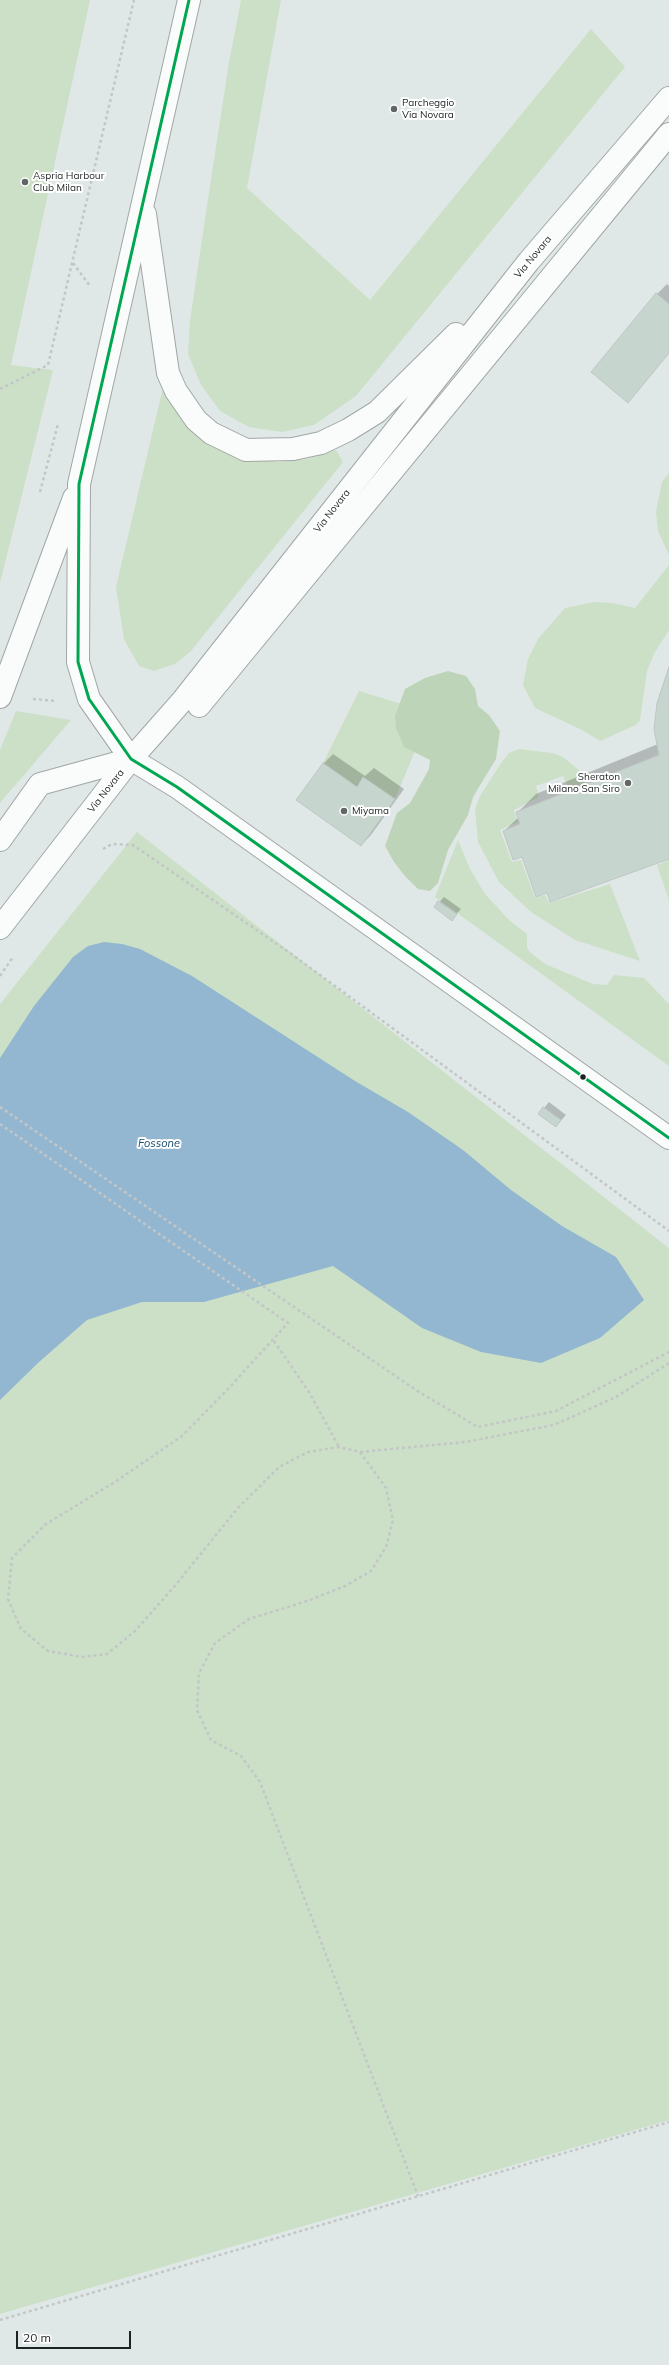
<!DOCTYPE html>
<html>
<head>
<meta charset="utf-8">
<style>
	body { margin:0 }
	#map { position:relative; width:669px; height:2365px; overflow:hidden; background:#e0e8e7; font-family:Mulish,sans-serif }
	canvas { display:block }
	.scale { position:absolute; left:16px; top:2331px; width:115px; height:18px; box-sizing:border-box; border:2px solid #1d2222; border-top:0; padding-left:5px; font-size:12px; line-height:14px; white-space:nowrap; color:#1d2222; -webkit-text-stroke:3px #fff; paint-order:stroke }
</style>
</head>
<body>
<div id="map">
<canvas width="669" height="2365"></canvas>
<div class="scale">20 m</div>
</div>
<script>
const g = document.querySelector('canvas').getContext('2d');
g.lineJoin = 'round';
function fill(path, color) { g.fillStyle = color; g.fill(path, 'evenodd'); }
const toPath = rows => new Path2D(rows.map(r => 'M' + r).join(''));
function trace(path, color, width, dash) { g.strokeStyle = color; g.lineWidth = width; g.lineCap = dash ? 'butt' : 'round'; g.setLineDash(dash || []); g.stroke(path); }
function drawText(font, color, halo, rows, align = 'center') {
  g.font = font + ' Mulish,sans-serif'; g.lineWidth = 4; g.setLineDash([]); g.textBaseline = 'middle'; g.strokeStyle = halo; g.fillStyle = color; for (const [text, x, y, turn = 0] of rows) {
    g.save(); g.translate(x, y); g.rotate((+turn || 0) * Math.PI / 180); g.textAlign = isNaN(turn) ? turn : align; if (halo) g.strokeText(text, 0, 0); g.fillText(text, 0, 0); g.restore();
  }
}
fill(toPath([
	[0,0,90,0,11,365,53,370,0,583],
	[241,0,281,0,247,188,370,300,591,29,625,67,356,396,314,425,282,432,249,427,220,411,201,385,188,354,190,321,206,212,229,62],
	[165,379,249,457,278,462,308,459,336,450,343,462,191,651,175,664,154,671,139,666,124,639,116,587],
	[669,473,669,555,658,531,656,512,662,482],
	[669,565,669,630,654,654,647,671,640,720,636,725,600,741,582,730,535,708,523,685,528,659,538,639,565,608,594,602,613,603,635,608],
	[359,691,431,713,395,799,363,777,357,787,323,763],
	[16,711,71,720,0,803,0,750],
	[519,749,552,753,563,757,580,771,586,783,569,789,563,776,536,786,539,797,514,810,518,822,500,830,512,862,521,860,535,898,545,895,549,903,610,884,640,961,575,940,531,912,499,882,478,842,475,809,480,796,501,763,509,753],
	[137,832,669,1248,669,2120,0,2314,0,1004],
	[458,840,470,869,485,894,509,920,527,934,527,948,531,953,545,964,593,984,607,985,614,975,644,978,669,1004,669,1066,435,897],
	[669,860,669,900,657,865]
]), '#cbe0c6');
fill(toPath([
	[448,671,466,676,475,689,478,706,489,715,500,731,496,759,473,797,468,815,448,850,438,883,430,891,418,889,404,875,394,862,385,846,397,813,410,803,429,769,430,760,404,747,396,728,395,716,405,689,425,678]
]), '#bed4b8');
fill(toPath([
	[104,942,122,944,140,949,192,976,355,1081,408,1112,463,1150,511,1190,562,1226,616,1257,644,1300,600,1338,541,1363,481,1352,422,1328,333,1266,204,1302,142,1302,87,1320,39,1362,0,1400,0,1058,34,1006,73,957,88,946]
]), '#94b7d1');
fill(toPath([
	[667,284,669,286,669,353,628,402,657,294],
	[669,669,669,858,547,892,504,831,519,817,517,813,536,794,658,744],
	[333,754,365,776,374,768,404,789,371,835,361,845,297,800,324,763],
	[444,897,461,909,452,919,435,907],
	[549,1102,566,1115,556,1126,539,1114]
]), '#0003');
const building = toPath([
	[656,293,669,304,669,353,628,403,591,372,656,293],
	[669,667,669,859,550,902,547,893,536,897,522,857,513,860,503,831,520,824,516,812,659,755,654,729,657,703,669,667],
	[323,763,357,787,363,777,395,799,361,846,296,800,323,763],
	[438,901,457,914,452,921,434,907,438,901],
	[543,1107,561,1120,556,1127,538,1114,543,1107]
]);
fill(building, '#c7d5cf');
trace(building, '#bfc5c3', 1);
const lane = toPath([
	[199,706,669,134]
]);
const secondary = toPath([
	[131,759,177,787,669,1138]
]);
const primary = toPath([
	[145,214,168,373,176,391,196,420,211,433,246,450,293,449,321,443,348,430,377,412,456,334],
	[0,697,74,498],
	[131,759,89,699,78,662,79,484,189,0],
	[0,840,40,784,131,759],
	[0,928,131,759,183,700,529,261,669,98]
]);
trace(lane, '#a0a7a6', 24);
trace(secondary, '#a0a7a6', 24);
trace(primary, '#a0a7a6', 24);
trace(toPath([
	[73,263,90,286],
	[0,389,48,365,134,0],
	[40,492,58,424],
	[33,699,56,701],
	[103,849,112,844,133,845,290,953,669,1231],
	[0,976,13,957],
	[0,1107,419,1392,478,1427,556,1411,669,1352],
	[0,1124,288,1323,228,1389,182,1436,115,1482,46,1524,12,1558,8,1599,21,1629,48,1651,82,1657,107,1654,134,1632,174,1587,237,1509,279,1467,308,1452,339,1447,360,1452,465,1442,554,1425,616,1397,669,1363],
	[274,1341,309,1392,339,1447],
	[360,1452,386,1488,393,1520,386,1547,371,1571,345,1586,310,1600,249,1619,215,1643,199,1673,197,1710,211,1740,241,1756,260,1782,418,2196],
	[0,2320,669,2122]
]), '#c3c6c6', 2.5, [3, 3]);
trace(lane, '#fafcfb', 22);
trace(secondary, '#fafcfb', 22);
trace(primary, '#fafcfb', 22);
trace(toPath([
	[189,0,79,484,78,662,89,699,131,759,177,787,669,1138]
]), '#00a651', 3);
for (const [x, y, r, color] of [
	[394,109,4,"#616767"],
	[25,182,4,"#616767"],
	[628,783,4,"#616767"],
	[344,811,4,"#616767"],
	[583,1077,3.5,"#1d2222"]
]) { const dot = new Path2D(); dot.arc(x, y, r, 0, 2 * Math.PI); g.fillStyle = color; g.fill(dot); trace(dot, '#fff', 1.5); }
drawText('10px', '#1d2222', '#fff', [
	["Parcheggio",402,103],
	["Via Novara",402,115],
	["Aspria Harbour",33,176],
	["Club Milan",33,188],
	["Sheraton",620,777,"right"],
	["Milano San Siro",620,789,"right"],
	["Miyama",352,811]
], 'left');
drawText('10px', '#1d2222', '#fff', [
	["Via Novara",533,257,-50],
	["Via Novara",332,511,-52],
	["Via Novara",106,791,-52]
]);
drawText('italic 11px', '#15496f', '#fff', [
	["Fossone",159,1144]
]);
</script>
</body>
</html>
